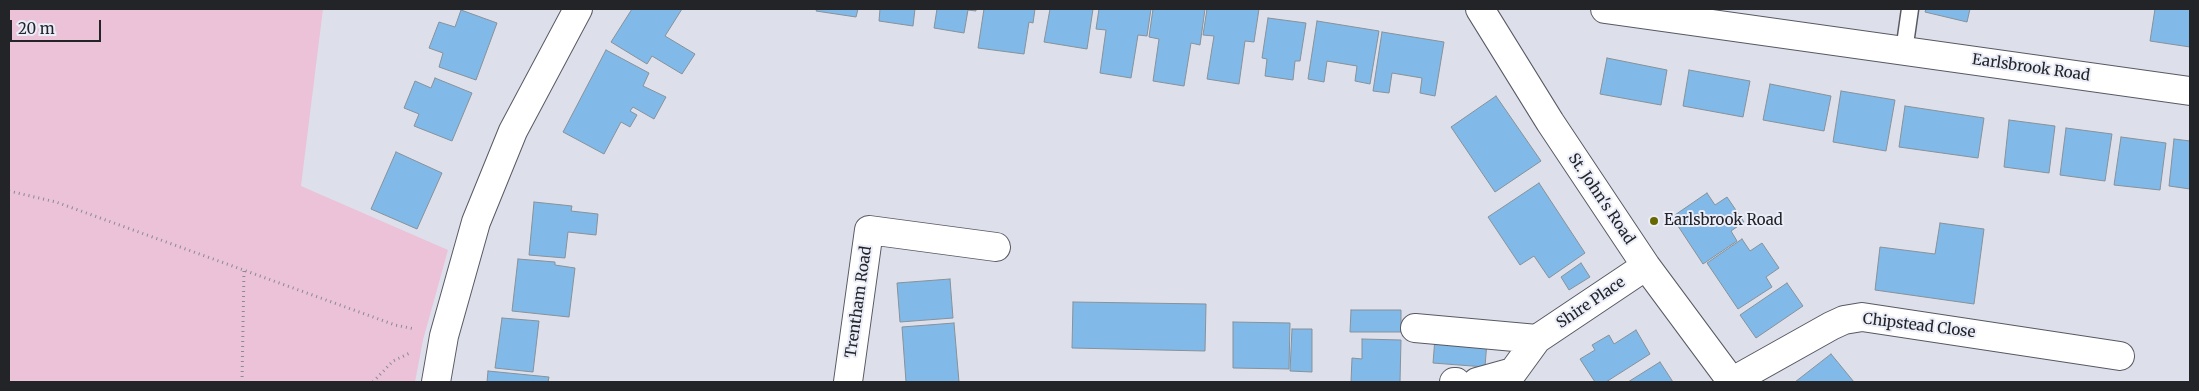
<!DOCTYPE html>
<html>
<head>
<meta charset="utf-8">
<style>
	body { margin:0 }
	#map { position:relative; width:2199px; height:391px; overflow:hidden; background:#dde0eb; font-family:Merriweather,serif }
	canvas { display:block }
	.frame { position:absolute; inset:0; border:10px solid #232428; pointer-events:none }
	.scale { position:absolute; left:10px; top:20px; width:91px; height:22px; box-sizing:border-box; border:2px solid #232428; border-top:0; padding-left:6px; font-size:15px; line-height:18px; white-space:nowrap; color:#232428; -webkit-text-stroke:4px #ebedf9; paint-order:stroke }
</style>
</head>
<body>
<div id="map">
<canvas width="2199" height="391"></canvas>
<div class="frame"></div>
<div class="scale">20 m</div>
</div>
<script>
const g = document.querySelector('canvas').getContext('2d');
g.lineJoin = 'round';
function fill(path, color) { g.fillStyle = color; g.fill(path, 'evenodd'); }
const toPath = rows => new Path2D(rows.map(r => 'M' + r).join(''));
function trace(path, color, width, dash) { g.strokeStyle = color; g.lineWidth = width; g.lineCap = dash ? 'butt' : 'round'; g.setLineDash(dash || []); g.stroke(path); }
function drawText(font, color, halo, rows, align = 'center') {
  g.font = font + ' Merriweather,serif'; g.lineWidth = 4; g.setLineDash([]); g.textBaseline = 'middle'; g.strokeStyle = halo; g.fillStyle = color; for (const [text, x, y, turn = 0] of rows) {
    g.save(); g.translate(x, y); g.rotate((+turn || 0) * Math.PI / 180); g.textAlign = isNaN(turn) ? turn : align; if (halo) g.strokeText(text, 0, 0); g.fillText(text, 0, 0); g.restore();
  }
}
fill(toPath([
	[9,9,323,9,301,186,448,250,423,340,415,382,9,382]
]), '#ebc2d8');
const building = toPath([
	[632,9,682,9,665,36,695,54,682,74,652,56,647,64,611,42,632,9],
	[817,9,858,9,856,17,816,11,817,9],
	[880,9,915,9,913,26,879,21,880,9],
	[937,9,976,9,976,11,968,10,964,33,934,28,937,9],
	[984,9,1035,9,1033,23,1029,22,1024,54,978,48,984,9],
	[1050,9,1093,9,1087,49,1044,42,1050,9],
	[1099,9,1151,9,1147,36,1138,35,1131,78,1100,73,1106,30,1096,29,1099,9],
	[1153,9,1205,9,1200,45,1191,43,1184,86,1153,81,1159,39,1149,37,1153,9],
	[1207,9,1259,9,1254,42,1245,41,1239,84,1207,79,1214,36,1203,35,1207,9],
	[1926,9,1970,9,1967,22,1925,12,1926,9],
	[2155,9,2190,9,2190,47,2150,41,2155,9],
	[461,10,497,23,476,80,439,67,443,53,429,48,439,22,455,27,461,10],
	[1268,18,1306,23,1300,61,1295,61,1293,80,1265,76,1267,59,1262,58,1268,18],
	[1317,21,1379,31,1370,84,1355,81,1357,66,1327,61,1324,82,1308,79,1317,21],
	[1382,32,1444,42,1435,96,1420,93,1422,78,1392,73,1389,93,1373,91,1382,32],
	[606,50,649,73,643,86,666,97,654,119,633,107,630,111,637,115,630,127,621,122,604,154,563,132,606,50],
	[1607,58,1667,70,1661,105,1600,94,1607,58],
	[1689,70,1750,81,1743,117,1683,106,1689,70],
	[435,78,472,93,452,141,414,126,419,114,404,108,415,81,431,88,435,78],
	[1770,84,1831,96,1824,131,1763,120,1770,84],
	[1841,91,1895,100,1886,151,1833,142,1841,91],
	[1496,96,1541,161,1495,192,1451,127,1496,96],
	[1905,106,1984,118,1978,158,1899,147,1905,106],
	[2009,120,2055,126,2049,173,2004,167,2009,120],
	[2066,128,2112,134,2105,181,2060,175,2066,128],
	[2121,137,2166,143,2160,190,2114,185,2121,137],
	[2174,139,2190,141,2190,189,2169,186,2174,139],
	[396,152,442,173,417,229,371,209,396,152],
	[1539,183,1585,253,1549,278,1534,256,1520,265,1488,217,1539,183],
	[1707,193,1715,205,1727,197,1744,222,1731,231,1737,241,1703,264,1672,217,1707,193],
	[534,202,572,206,571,211,598,214,596,235,568,232,565,258,529,255,534,202],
	[1940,223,1984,229,1974,304,1875,290,1880,247,1935,254,1940,223],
	[1742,239,1750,251,1762,243,1779,268,1766,277,1772,287,1738,309,1707,263,1742,239],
	[518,259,555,262,555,265,575,268,569,317,512,311,518,259],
	[1581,263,1590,277,1569,290,1561,277,1581,263],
	[950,279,953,318,900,322,897,283,950,279],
	[1787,283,1803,306,1756,338,1740,315,1787,283],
	[1073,302,1206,304,1205,351,1072,348,1073,302],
	[1351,310,1401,310,1401,332,1350,332,1351,310],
	[502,318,539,321,533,372,495,368,502,318],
	[1233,322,1290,323,1289,369,1233,368,1233,322],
	[954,323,959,382,906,382,902,327,954,323],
	[1292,329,1312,329,1312,372,1290,371,1292,329],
	[1636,330,1650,354,1606,382,1595,382,1580,359,1595,350,1592,345,1609,335,1614,344,1636,330],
	[1435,338,1487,341,1485,367,1433,363,1435,338],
	[1362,339,1401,340,1400,382,1351,382,1352,358,1362,359,1362,339],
	[1831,354,1854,382,1795,382,1831,354],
	[1660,362,1673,382,1628,382,1660,362],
	[488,371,549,377,548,382,487,382,488,371]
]);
fill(building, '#81b9e8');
trace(building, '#879199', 1);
const lane = toPath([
	[1904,51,1910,9]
]);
const street = toPath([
	[1480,9,1550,122,1646,266,1732,382],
	[1605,9,2190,91],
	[1415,328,1537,339],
	[436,382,444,336,476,222,513,131,578,9],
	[848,382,869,230,996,247],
	[1454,382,1456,382],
	[1477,382,1513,372,1537,339,1646,266],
	[1731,382,1831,326,1844,320,1862,317,2120,356]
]);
trace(lane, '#575963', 19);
trace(street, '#575963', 30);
trace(toPath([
	[9,191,56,202,395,325,415,329],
	[242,382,244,270],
	[373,382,393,361,412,352]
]), '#898b92', 3, [1, 4]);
trace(lane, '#fff', 16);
trace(street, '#fff', 28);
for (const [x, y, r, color] of [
	[1654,221,5,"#676700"]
]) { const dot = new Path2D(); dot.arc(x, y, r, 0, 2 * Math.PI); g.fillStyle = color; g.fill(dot); trace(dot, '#ebedf9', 2); }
drawText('15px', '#232428', '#ebedf9', [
	["Earlsbrook Road",2031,68,8],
	["St. John's Road",1601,199,56],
	["Trentham Road",859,302,-82],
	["Shire Place",1591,303,-34],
	["Chipstead Close",1919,326,7]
]);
drawText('15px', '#232428', '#ebedf9', [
	["Earlsbrook Road",1664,221]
], 'left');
</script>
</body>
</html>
